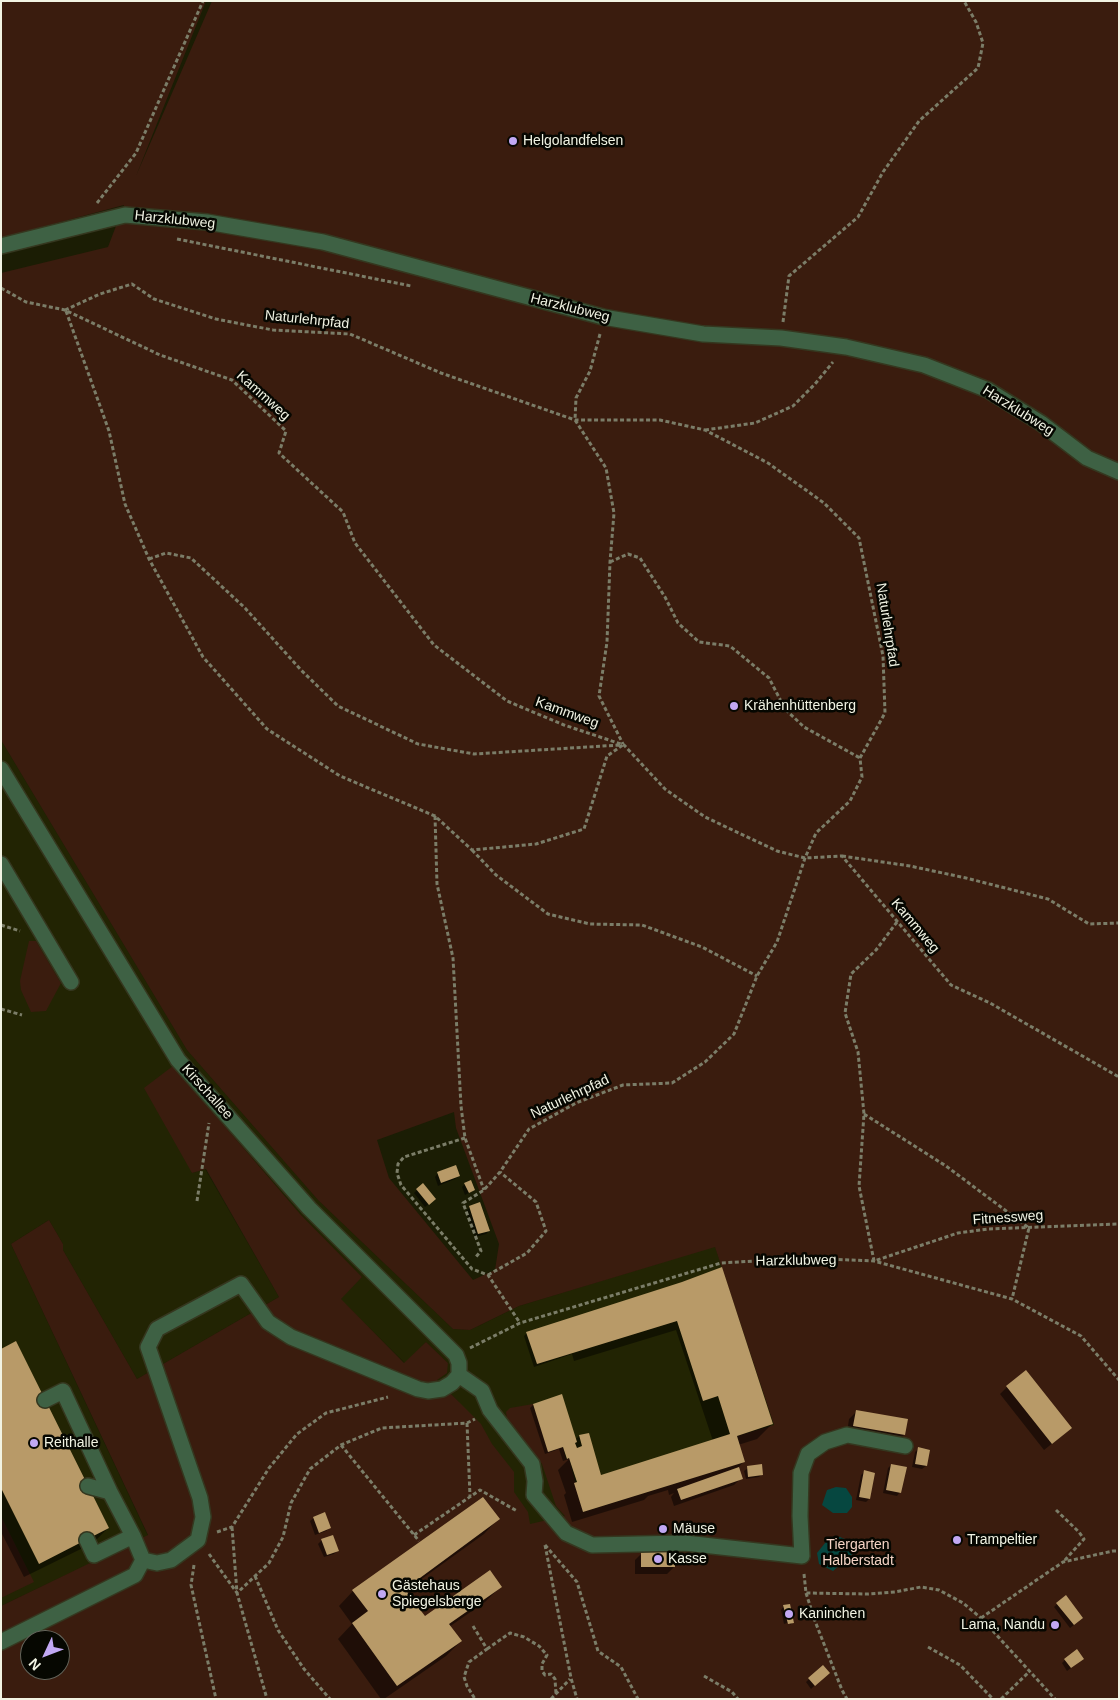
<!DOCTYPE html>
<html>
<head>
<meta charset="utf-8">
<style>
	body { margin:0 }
	#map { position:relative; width:1120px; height:1700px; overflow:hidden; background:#1b1d04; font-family:Arial,sans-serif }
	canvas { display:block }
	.frame { position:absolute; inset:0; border:2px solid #f1f3e3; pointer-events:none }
	.north { position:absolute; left:20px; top:1630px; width:50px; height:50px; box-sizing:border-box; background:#060701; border:1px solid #64655b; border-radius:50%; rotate:227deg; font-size:14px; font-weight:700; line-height:20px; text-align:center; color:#f1f3e3 }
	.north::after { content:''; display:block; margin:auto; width:18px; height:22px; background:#c1a8f3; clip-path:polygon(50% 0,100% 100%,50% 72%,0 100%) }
</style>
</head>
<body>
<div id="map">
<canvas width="1120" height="1700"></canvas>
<div class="frame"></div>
<div class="north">N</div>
</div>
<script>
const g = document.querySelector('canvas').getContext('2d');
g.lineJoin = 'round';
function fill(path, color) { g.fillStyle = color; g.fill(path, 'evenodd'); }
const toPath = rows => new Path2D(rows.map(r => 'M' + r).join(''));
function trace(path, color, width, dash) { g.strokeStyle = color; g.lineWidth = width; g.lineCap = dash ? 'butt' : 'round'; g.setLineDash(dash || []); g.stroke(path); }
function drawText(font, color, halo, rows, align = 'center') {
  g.font = font + ' Arial,sans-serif'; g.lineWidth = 5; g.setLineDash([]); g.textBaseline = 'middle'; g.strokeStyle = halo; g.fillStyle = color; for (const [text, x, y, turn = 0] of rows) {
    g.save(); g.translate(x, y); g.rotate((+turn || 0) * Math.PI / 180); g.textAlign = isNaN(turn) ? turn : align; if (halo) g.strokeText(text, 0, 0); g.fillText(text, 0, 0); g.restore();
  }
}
fill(toPath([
	[1,740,187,1050,318,1200,453,1329,470,1330,519,1306,715,1246,774,1425,745,1462,583,1512,559,1657,458,1401,437,1380,448,1363,426,1342,405,1363,340,1299,362,1277,301,1215,173,1067,192,1173,205,1169,279,1297,137,1379,63,1250,63,1244,49,1220,11,1244,148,1536,1,1606]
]), '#222403');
fill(toPath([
	[1,1,206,1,136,176,212,1,1119,1,1119,1699,1,1699,1,1606,148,1535,11,1244,49,1220,63,1244,63,1250,137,1379,279,1297,206,1169,192,1173,144,1088,173,1066,301,1215,362,1277,341,1299,404,1363,426,1342,448,1363,447,1373,437,1380,481,1424,492,1444,514,1472,514,1492,528,1512,530,1524,565,1516,556,1506,542,1464,507,1418,506,1412,510,1408,533,1404,548,1451,563,1447,566,1459,569,1458,583,1512,744,1462,737,1436,774,1425,715,1247,519,1306,470,1330,453,1329,318,1200,187,1050,1,740,1,273,108,247,124,205,1,238],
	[454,1112,456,1128,499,1244,495,1270,473,1280,389,1178,377,1140],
	[30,1640,60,1640,60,1670,30,1670],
	[29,941,36,941,61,983,46,1011,31,1012,21,990,20,981],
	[1,1516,34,1582,1,1598]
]), '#3a1c0e');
fill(toPath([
	[836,1487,846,1488,852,1497,852,1507,847,1513,833,1513,822,1505,827,1490],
	[840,1537,849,1541,856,1551,833,1571,819,1564,817,1553,829,1538]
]), '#064740');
fill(toPath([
	[438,1173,459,1176,455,1179,438,1186,435,1177],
	[465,1184,474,1190,465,1195,462,1187],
	[423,1185,431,1202,425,1207,414,1193],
	[470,1207,489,1231,486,1234,475,1237,466,1211],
	[682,1283,772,1424,757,1439,738,1445,743,1462,738,1468,741,1478,734,1485,674,1506,671,1497,674,1493,669,1495,668,1490,648,1496,644,1500,572,1522,564,1495,566,1493,558,1470,569,1459,563,1461,559,1449,545,1454,530,1408,533,1405,561,1396,575,1440,579,1436,588,1434,600,1476,713,1441,676,1330,574,1361,572,1354,534,1367,524,1336,527,1333],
	[1,1350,108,1528,93,1543,24,1577,1,1532],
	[1007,1387,1063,1435,1044,1450,1000,1394],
	[856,1412,906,1420,904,1435,896,1442,847,1433,849,1419],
	[918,1449,926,1466,922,1469,912,1467,915,1452],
	[891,1465,900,1492,897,1496,883,1493,888,1468],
	[748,1468,762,1474,759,1477,746,1479,744,1471],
	[864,1472,869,1499,866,1502,856,1500,861,1475],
	[314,1518,329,1528,326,1531,315,1535,310,1521],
	[498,1519,484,1534,405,1591,425,1617,500,1587,485,1602,449,1627,461,1641,446,1656,384,1699,381,1699,338,1639,352,1624,339,1606,353,1591],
	[322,1540,338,1550,334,1554,324,1557,318,1544],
	[642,1553,674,1567,667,1574,635,1574,635,1560],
	[1057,1604,1079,1621,1070,1628,1054,1607],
	[784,1606,792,1623,790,1625,790,1622,784,1624,781,1610],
	[1065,1660,1079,1662,1067,1671,1062,1663],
	[822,1667,828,1673,811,1689,806,1682]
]), '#0007');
fill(toPath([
	[456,1165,460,1176,441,1183,437,1172],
	[471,1180,475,1190,469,1193,464,1183],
	[423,1183,436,1199,429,1205,416,1189],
	[480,1202,490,1231,478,1234,469,1206],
	[722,1267,773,1424,737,1436,745,1462,583,1512,574,1483,577,1482,569,1458,567,1459,563,1447,548,1452,533,1404,562,1394,577,1442,575,1443,577,1448,582,1446,579,1435,589,1433,601,1475,730,1434,718,1396,703,1401,677,1321,537,1364,526,1332,682,1282],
	[16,1341,109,1528,39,1564,1,1488,1,1349],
	[1026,1370,1072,1428,1052,1444,1006,1386],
	[856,1410,908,1419,905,1435,853,1426],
	[918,1447,930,1450,927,1466,915,1464],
	[762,1464,763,1475,748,1477,747,1466],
	[891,1464,907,1467,901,1493,886,1490],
	[739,1467,743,1479,681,1500,677,1489],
	[864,1470,875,1473,870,1499,859,1497],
	[483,1497,500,1519,405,1589,412,1599,414,1598,420,1606,418,1607,425,1616,490,1570,502,1587,449,1624,462,1641,397,1686,352,1623,368,1611,352,1590],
	[325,1512,331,1528,319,1533,313,1517],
	[333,1535,339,1551,327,1555,321,1539],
	[641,1551,675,1551,675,1567,641,1567],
	[1066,1595,1083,1618,1074,1625,1056,1603],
	[790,1604,794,1623,788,1624,783,1605],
	[1077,1649,1084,1659,1071,1668,1064,1659],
	[823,1665,830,1673,815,1686,808,1678]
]), '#b89a68');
const minor = toPath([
	[1,246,125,215,207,222,323,242,603,317,703,334,781,338,846,347,924,365,988,390,1041,423,1087,458,1119,472],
	[1,769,178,1060,309,1208,456,1355,459,1363,459,1375],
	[1,864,71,982],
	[459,1375,482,1391,490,1410,532,1464,535,1481,534,1495,566,1533,592,1545,685,1543,802,1556,800,1516,801,1473,808,1454,825,1442,847,1435,905,1446],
	[45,1400,63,1391,110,1492,133,1536,143,1560],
	[88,1486,110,1492],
	[87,1540,94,1555,133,1536],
	[143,1560,157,1563,171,1560,198,1540,203,1517,200,1498,148,1347,157,1329,241,1284,268,1322,291,1337,418,1389,428,1391,442,1389,452,1383,459,1375],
	[1,1642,135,1575,143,1560]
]);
trace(minor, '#35371f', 18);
trace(toPath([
	[97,203,136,153,203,1],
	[177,239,411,286],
	[1,288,26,302,65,310,160,355,232,380,286,431,279,453,343,512,355,543,434,645,507,701,564,725,624,745,665,789,705,817,777,851,805,858,842,856,951,985,990,1003,1119,1077],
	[65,310,100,294,132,284,154,299,216,319,273,330,350,334,441,373,575,420,660,420,705,430,768,463,824,503,859,538,883,656,885,713,860,758,862,777,850,801,816,833,805,858,777,942,757,976,734,1034,705,1062,672,1083,623,1085,576,1103,529,1129,500,1172,484,1190,463,1203,481,1251,475,1258],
	[66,311,109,431,125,504,149,559,203,657,267,729,340,776,435,816,472,850,536,844,584,829,607,756,623,745],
	[783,322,789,276,858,217,883,172,919,121,978,68,983,43,976,22,964,1],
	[600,334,590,371,576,398,575,420,606,468,614,513,610,562,607,642,599,696,623,744],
	[705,430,755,423,793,406,815,384,833,362],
	[149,559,166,553,191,558,245,608,301,670,338,706,418,744,474,754,620,745],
	[610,562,628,554,640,558,665,597,678,623,699,642,730,646,769,678,785,709,804,727,860,758],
	[435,816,437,884,453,958,461,1106,465,1138,484,1190],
	[472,850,496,875,548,914,590,924,642,925,702,947,757,976],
	[842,856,910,866,966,878,1048,899,1089,924,1119,923],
	[897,922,876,950,851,974,845,1013,858,1052,864,1114,859,1186,874,1261,958,1233,988,1229,1119,1224],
	[1,925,20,931],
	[1,1009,22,1015],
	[864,1114,946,1166,1029,1228,1012,1299],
	[465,1138,404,1157,398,1164,397,1173,401,1185,472,1269,488,1275,520,1323],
	[197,1201,209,1123],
	[488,1275,527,1253,546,1231,536,1202,500,1172],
	[470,1348,520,1323,721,1263,805,1258,874,1261,1012,1299,1081,1336,1119,1380],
	[467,1423,470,1496],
	[341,1445,419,1541],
	[1056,1510,1079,1532,1084,1539,1064,1561],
	[232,1527,237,1593,267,1699],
	[217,1532,232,1527,269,1468,297,1434,326,1413,388,1397],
	[414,1535,480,1490,517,1511],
	[545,1545,577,1582,598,1651,621,1667,638,1699],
	[545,1545,571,1678,577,1699],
	[209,1554,237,1593,269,1563,283,1537,291,1503,310,1469,341,1445,382,1428,467,1423,475,1419],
	[194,1565,191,1585,216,1699],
	[804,1574,806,1593,868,1594,895,1592,921,1587,939,1590,963,1603,981,1618,1055,1699],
	[255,1576,278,1630,304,1669,330,1699],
	[806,1593,815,1621,842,1690,847,1699],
	[981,1618,1063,1562,1113,1551,1119,1551],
	[473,1626,487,1649,469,1662,464,1677,467,1686,475,1699],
	[928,1647,960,1665,993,1699],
	[487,1649,510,1633,524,1637,539,1646,547,1655,542,1664,542,1671,545,1675,551,1674,555,1679,556,1694],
	[704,1676,732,1692,738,1699],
	[551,1699,570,1679],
	[1001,1699,1029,1672]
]), '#7b7d68', 3, [4, 2.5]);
trace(minor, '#3e6144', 15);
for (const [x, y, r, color] of [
	[513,141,5,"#c1a8f3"],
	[734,706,5,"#c1a8f3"],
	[34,1443,5,"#c1a8f3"],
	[663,1529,5,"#c1a8f3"],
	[957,1540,5,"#c1a8f3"],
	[658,1559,5,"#c1a8f3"],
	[382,1594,5,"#c1a8f3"],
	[789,1614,5,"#c1a8f3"],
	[1055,1625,5,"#c1a8f3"]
]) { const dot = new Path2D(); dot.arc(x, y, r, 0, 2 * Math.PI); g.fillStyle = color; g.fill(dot); trace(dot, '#060701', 2); }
drawText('14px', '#f1f3e3', '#060701', [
	["Helgolandfelsen",523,141],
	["Krähenhüttenberg",744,706],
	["Reithalle",44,1443],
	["Mäuse",673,1529],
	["Trampeltier",967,1540],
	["Kasse",668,1559],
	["Gästehaus",392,1586],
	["Spiegelsberge",392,1602],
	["Kaninchen",799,1614],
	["Lama, Nandu",1045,1625,"right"]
], 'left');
drawText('14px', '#f1f3e3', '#060701', [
	["Harzklubweg",175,220,6],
	["Harzklubweg",570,308,14],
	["Naturlehrpfad",307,320,6],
	["Kammweg",263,396,42],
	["Harzklubweg",1018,411,32],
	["Naturlehrpfad",887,625,81],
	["Kammweg",567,713,20],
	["Kammweg",915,926,50],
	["Kirschallee",207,1092,48],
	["Naturlehrpfad",570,1097,-25],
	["Fitnessweg",1008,1218,-4],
	["Harzklubweg",796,1261,-1]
]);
drawText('14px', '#f4d3c4', '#060701', [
	["Tiergarten",858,1545],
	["Halberstadt",858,1561]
]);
</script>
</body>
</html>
